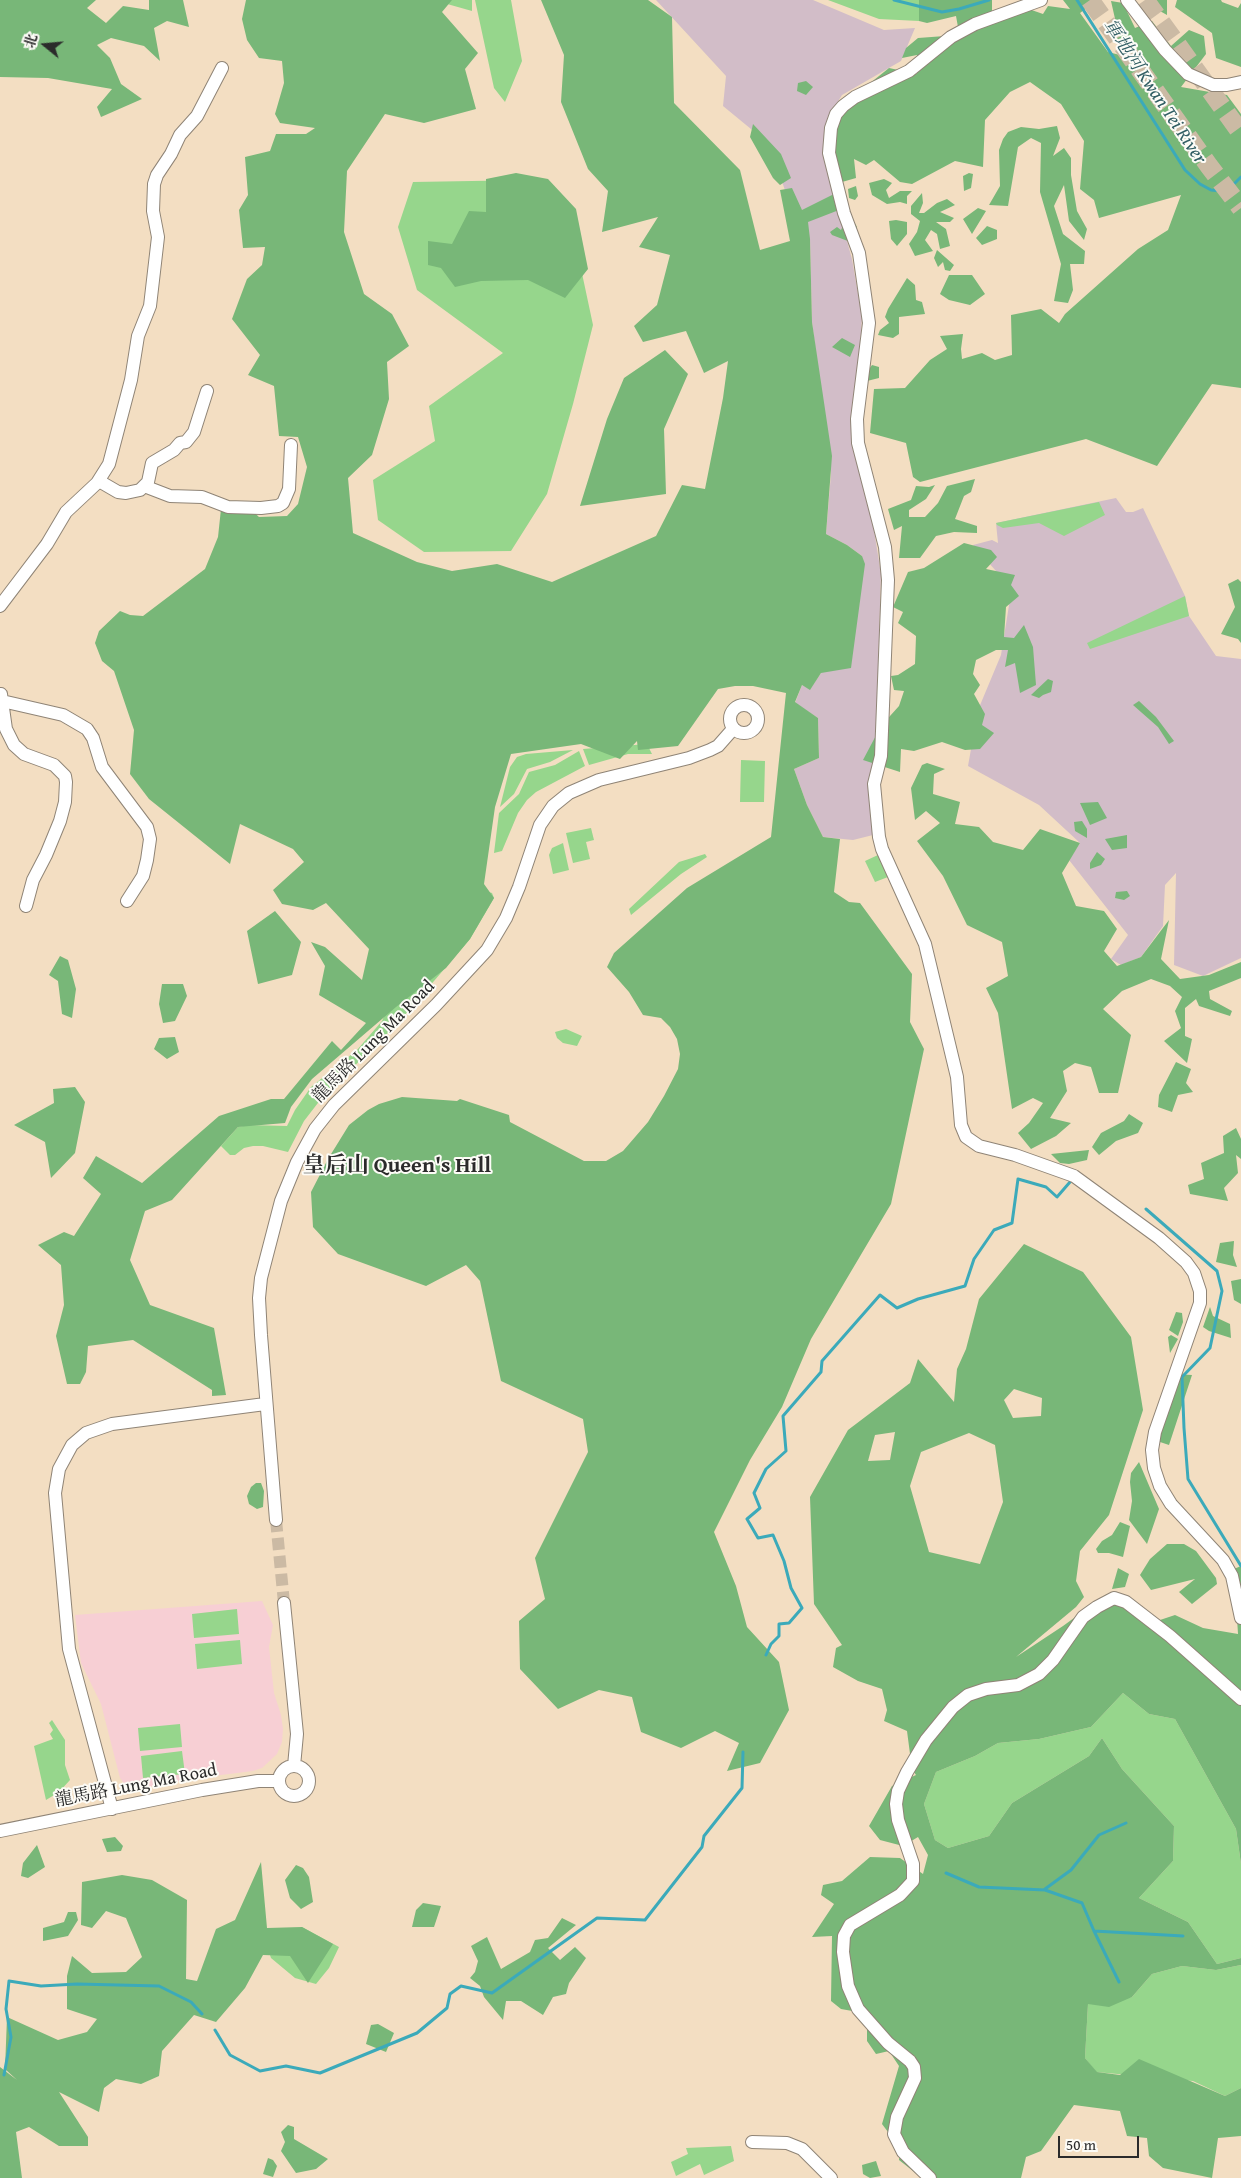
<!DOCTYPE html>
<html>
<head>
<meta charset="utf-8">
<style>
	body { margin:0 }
	#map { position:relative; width:1241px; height:2178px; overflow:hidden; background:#f3dec2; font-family:"Gentium Book Plus","Noto Serif SC",serif }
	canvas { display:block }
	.north { position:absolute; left:20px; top:20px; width:50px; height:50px; -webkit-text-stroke:4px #fdfcf7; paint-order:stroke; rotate:287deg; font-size:14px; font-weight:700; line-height:20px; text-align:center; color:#2b2b2b }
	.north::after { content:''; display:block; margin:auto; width:18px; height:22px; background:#2b2b2b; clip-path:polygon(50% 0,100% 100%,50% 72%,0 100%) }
	.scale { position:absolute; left:1058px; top:2136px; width:81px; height:22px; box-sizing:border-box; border:2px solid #2b2b2b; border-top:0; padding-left:6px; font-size:15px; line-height:18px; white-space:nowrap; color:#2b2b2b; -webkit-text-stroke:4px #fdfcf7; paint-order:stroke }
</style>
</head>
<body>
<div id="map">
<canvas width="1241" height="2178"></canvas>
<div class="north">北</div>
<div class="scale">50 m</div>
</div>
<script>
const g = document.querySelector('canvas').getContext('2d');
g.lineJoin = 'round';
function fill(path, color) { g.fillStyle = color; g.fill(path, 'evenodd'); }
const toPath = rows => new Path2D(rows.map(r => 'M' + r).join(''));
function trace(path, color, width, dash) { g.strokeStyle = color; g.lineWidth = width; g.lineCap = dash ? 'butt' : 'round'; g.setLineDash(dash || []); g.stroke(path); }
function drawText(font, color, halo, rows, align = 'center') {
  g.font = font + ' "Gentium Book Plus","Noto Serif SC",serif'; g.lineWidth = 4; g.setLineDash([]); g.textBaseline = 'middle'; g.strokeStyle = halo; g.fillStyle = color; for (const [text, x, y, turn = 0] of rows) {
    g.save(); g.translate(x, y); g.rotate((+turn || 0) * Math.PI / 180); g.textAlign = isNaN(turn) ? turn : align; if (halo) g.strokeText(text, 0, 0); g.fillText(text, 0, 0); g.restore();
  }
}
fill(toPath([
	[262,1601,273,1625,269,1647,274,1693,281,1715,283,1729,282,1742,277,1754,262,1768,253,1771,189,1779,157,1786,131,1788,125,1785,120,1778,101,1704,81,1663,75,1615]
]), '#f7cfd4');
fill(toPath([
	[656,0,813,0,884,30,915,28,901,61,842,95,829,116,825,162,852,259,862,317,854,447,870,505,881,574,873,835,853,840,823,837,807,805,794,769,819,758,818,718,795,703,802,685,810,689,821,673,862,556,847,545,826,534,831,474,812,322,810,240,803,240,768,143,723,106,726,76],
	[1116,498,1126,512,1133,512,1143,508,1185,596,1189,616,1216,656,1241,659,1241,958,1203,976,1174,965,1176,873,1165,885,1163,926,1141,957,1121,965,1111,959,1128,935,1069,860,1080,843,1039,805,968,766,978,710,1001,655,1010,599,996,571,973,545,992,540,998,543,996,523]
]), '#d2bdc8');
fill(toPath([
	[433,0,472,0,472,11],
	[475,0,511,0,522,61,505,102,494,88],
	[828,0,921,0,919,21,879,19],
	[531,180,567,203,593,325,573,404,547,494,511,551,424,552,378,520,373,480,435,441,429,406,503,353,417,290,398,227,413,182],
	[1099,502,1105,515,1064,536,1039,523,1003,528,997,525,996,523],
	[1185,596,1189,616,1090,649,1087,643],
	[647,744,652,754,628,754,589,765,583,749],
	[573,750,550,762,527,769,514,794,500,807,510,767,517,757,526,754],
	[579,751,585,766,536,792,527,800,518,813,502,851,494,853,499,813,519,794,529,772,555,765],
	[741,760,765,761,764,802,740,802],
	[591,828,594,840,586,842,590,859,573,863,566,833],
	[563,843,569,870,553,874,549,855,552,848],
	[705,854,707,857,681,874,631,915,629,909,679,862],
	[878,855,888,877,875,882,865,861],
	[485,891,492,893,494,898,470,939,398,1023,321,1099,304,1121,288,1152,263,1146,253,1146,244,1148,235,1155,230,1155,221,1146,238,1127,248,1125,287,1126,295,1110,311,1087,357,1050,382,1021,402,976],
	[566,1029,582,1036,577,1046,563,1043,557,1038,555,1032],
	[237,1609,239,1634,194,1638,192,1614],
	[240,1640,242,1664,197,1669,195,1644],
	[1123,1693,1149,1714,1175,1719,1236,1829,1241,1864,1241,1958,1217,1964,1188,1922,1139,1898,1173,1861,1174,1826,1122,1769,1102,1738,1089,1756,1012,1803,989,1836,948,1848,935,1840,924,1804,936,1772,975,1756,998,1743,1039,1739,1091,1727],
	[52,1720,65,1740,65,1765,70,1780,59,1792,46,1800,34,1746,53,1739,50,1734,53,1730,49,1723],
	[180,1724,182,1747,140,1751,138,1728],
	[182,1751,185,1774,143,1778,141,1756],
	[302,1927,339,1947,329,1968,316,1984,295,1978,271,1958,266,1943],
	[1241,1965,1241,2088,1225,2096,1193,2081,1096,2072,1085,2058,1088,2004,1132,1997,1152,1974,1182,1966,1216,1970],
	[731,2146,734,2161,704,2175,700,2164,676,2176,671,2162,688,2154,686,2148]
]), '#96d68c');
fill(toPath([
	[0,0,96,0,87,8,106,23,123,6,149,10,149,0,183,0,189,27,167,21,154,28,160,61,144,46,111,38,97,45,110,58,121,84,142,99,101,117,97,107,112,89,48,78,0,77],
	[246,0,452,0,442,12,478,53,465,69,476,109,424,123,385,114,347,171,344,232,364,294,392,314,409,346,387,362,389,399,372,455,348,478,353,533,417,562,452,571,497,564,552,582,656,536,682,485,705,489,723,398,728,361,704,373,686,331,643,342,634,326,657,305,670,255,639,247,658,217,602,232,608,191,588,169,561,102,564,55,541,0,648,0,672,17,674,103,740,170,760,250,790,241,780,190,792,188,802,210,838,192,839,210,808,222,810,239,812,322,832,456,826,534,847,545,862,556,865,564,851,668,821,673,810,690,802,685,795,702,818,718,819,758,794,769,807,805,823,837,840,839,834,892,849,902,860,903,912,974,910,1022,924,1049,891,1204,811,1339,782,1407,750,1460,714,1532,736,1586,747,1627,779,1662,789,1710,760,1763,727,1771,739,1743,715,1731,681,1748,641,1732,632,1697,599,1690,558,1709,520,1669,519,1621,545,1599,535,1558,588,1452,583,1419,501,1381,480,1281,466,1265,426,1286,338,1254,313,1227,311,1192,328,1159,349,1125,368,1110,379,1104,402,1097,457,1101,460,1099,509,1115,510,1122,584,1161,606,1161,623,1151,648,1122,664,1096,678,1069,680,1054,677,1039,670,1027,661,1018,643,1015,629,992,607,967,614,953,687,888,771,837,786,693,753,686,735,686,718,689,678,746,638,750,637,741,620,759,581,744,511,754,495,807,484,884,494,898,470,939,446,968,396,1007,312,1079,291,1107,285,1123,238,1127,172,1200,145,1211,130,1260,150,1305,214,1328,226,1395,212,1396,212,1390,133,1340,88,1346,86,1372,80,1384,67,1384,56,1336,64,1305,61,1265,38,1245,64,1232,74,1236,101,1194,83,1178,96,1156,142,1183,219,1116,271,1099,284,1099,332,1041,341,1050,366,1023,319,995,325,966,311,942,325,947,362,980,369,949,326,903,313,910,282,904,273,890,304,862,293,849,240,824,230,864,149,799,130,774,134,730,114,671,102,661,95,643,99,631,120,611,130,615,143,616,205,569,218,537,221,509,247,506,259,517,287,516,298,504,307,467,298,437,279,436,274,386,248,375,260,355,232,319,247,279,262,265,265,247,243,248,239,210,248,195,245,157,270,151,276,134,306,134,315,128,280,123,275,114,284,83,282,61,259,58,247,40,242,19],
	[919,0,992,0,992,12,1023,7,1043,14,1048,6,1070,9,1063,0,1097,0,1080,13,1108,52,1120,55,1132,46,1109,41,1118,32,1111,1,1123,3,1135,28,1152,21,1171,46,1189,30,1204,36,1206,54,1181,87,1227,95,1241,114,1241,388,1212,384,1157,466,1086,439,920,482,913,477,906,443,870,433,874,389,905,388,930,360,947,349,940,336,963,334,961,349,962,359,982,353,995,360,1012,355,1011,315,1041,309,1059,323,1065,314,1138,249,1168,230,1181,195,1099,218,1094,200,1080,189,1084,141,1061,104,1030,82,1010,92,985,120,983,167,955,161,912,184,900,182,874,160,866,165,854,159,856,178,842,182,825,159,829,116,889,68,917,74,917,55,902,58,906,48,918,38,945,36,958,27,956,16,927,23,919,21],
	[1149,0,1167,0,1167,15,1151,6],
	[1177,0,1221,0,1222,2,1238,8,1241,3,1241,67,1216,58,1212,33,1175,7],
	[806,81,813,87,806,95,797,91,798,83],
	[753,124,781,154,791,178,780,185,773,178,750,137],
	[1057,126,1060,138,1053,156,1064,148,1071,158,1071,175,1077,211,1087,229,1084,240,1069,221,1064,185,1054,206,1063,234,1085,251,1084,264,1070,264,1073,290,1068,303,1054,301,1061,264,1040,192,1041,143,1031,138,1018,147,1008,206,989,205,1000,186,999,150,1003,139,1008,132,1021,127,1039,129],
	[516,173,548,179,576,209,588,269,565,298,528,280,481,281,455,287,441,268,428,265,428,241,452,244,469,211,486,212,486,179],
	[969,173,973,174,971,188,964,191,963,176],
	[884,179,892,183,886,190,889,198,900,191,912,191,907,196,907,204,900,202,887,204,872,195,869,183],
	[856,186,858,196,855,200,849,198,848,189],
	[922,193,923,203,919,213,924,213,937,203,947,199,955,205,940,212,954,218,950,222,936,222,946,229,950,246,940,249,937,234,931,230,925,240,933,251,915,256,909,244,917,232,920,221,911,214,911,206],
	[978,208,986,211,972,234,963,219],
	[849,213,857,227,853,243,832,235,830,232,837,227,841,230],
	[896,220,907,222,907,234,897,246,891,239,889,221],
	[987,226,997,230,997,239,982,245,976,238],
	[937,250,954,265,950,271,945,270,943,262,938,267,934,258],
	[949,275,972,275,985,294,970,305,949,300,940,294],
	[907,278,915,285,916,300,922,302,925,314,899,317,899,334,893,338,878,335,880,330,889,323,885,317,888,309],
	[842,338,855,345,850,357,832,347],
	[665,350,688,374,664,429,666,494,580,506,607,419,624,378],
	[872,365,879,367,879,378,867,381,867,372],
	[975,479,971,492,964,496,955,519,977,526,977,533,954,532,936,536,920,558,899,558,902,526,894,530,888,509,911,500,916,486,929,487,935,485,926,499,909,510,909,517,925,517,938,503,947,486],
	[964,543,991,550,997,557,986,569,1015,575,1011,585,1019,596,1006,607,1004,637,1014,638,1024,625,1033,647,1036,685,1020,693,1015,663,1005,667,1008,650,996,650,976,660,973,674,980,685,974,694,985,714,982,725,994,733,980,749,965,750,942,742,914,751,901,749,900,772,863,760,881,726,899,706,904,691,894,690,891,676,898,675,915,664,916,636,898,623,903,612,893,607,908,572,924,568],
	[1238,579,1241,582,1241,643,1238,639,1221,634,1235,607,1228,584],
	[1048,679,1053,681,1051,692,1043,695,1039,698,1031,695],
	[1139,701,1156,717,1174,741,1169,744,1158,727,1133,705],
	[927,763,945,769,934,774,933,794,960,802,955,824,979,827,993,842,1023,850,1040,829,1080,843,1062,873,1076,906,1104,911,1117,929,1104,951,1117,966,1141,957,1169,920,1161,959,1180,979,1209,975,1241,962,1241,978,1209,991,1210,999,1232,1011,1230,1016,1199,1006,1196,999,1185,1008,1185,1036,1192,1039,1187,1063,1164,1041,1181,1028,1175,1011,1182,997,1170,986,1151,979,1122,991,1103,1009,1131,1035,1118,1093,1099,1093,1091,1067,1075,1063,1063,1071,1067,1091,1050,1118,1071,1123,1056,1136,1031,1149,1018,1133,1029,1123,1043,1103,1033,1098,1012,1109,998,1013,986,988,1008,976,1002,942,967,925,943,876,917,841,940,823,926,811,915,820,911,788,922,765],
	[1098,802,1107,818,1090,825,1080,803],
	[1082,821,1087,829,1087,838,1075,831,1074,822],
	[1127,835,1127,848,1112,850,1105,839],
	[1097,852,1105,859,1101,865,1090,869,1090,863],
	[1127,891,1130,896,1124,900,1115,898,1116,892],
	[275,911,301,942,292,975,258,984,247,931],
	[60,956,68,960,76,989,72,1018,62,1014,58,981,49,975],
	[162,984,183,984,187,996,175,1021,163,1023,159,1004],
	[175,1037,179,1052,167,1059,154,1049,159,1038],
	[1176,1062,1191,1069,1186,1083,1193,1092,1178,1095,1172,1112,1158,1107,1159,1095],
	[75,1087,85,1102,75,1153,51,1178,45,1142,14,1125,54,1103,53,1089],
	[1129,1114,1143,1123,1138,1133,1116,1141,1099,1155,1092,1147,1101,1133,1124,1121],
	[1236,1128,1241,1139,1241,1159,1236,1155,1238,1173,1224,1188,1228,1201,1190,1194,1188,1185,1204,1179,1201,1163,1224,1153,1223,1136],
	[1089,1150,1087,1160,1069,1164,1060,1163,1051,1154],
	[1234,1241,1233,1255,1237,1267,1216,1262,1220,1243],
	[1024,1244,1083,1272,1131,1337,1143,1410,1109,1515,1080,1551,1076,1581,1084,1597,1076,1607,1016,1657,1063,1626,1107,1594,1132,1603,1157,1621,1175,1615,1203,1628,1238,1634,1234,1569,1241,1566,1241,1864,1236,1829,1175,1719,1149,1714,1123,1693,1091,1727,1039,1739,998,1743,975,1756,936,1772,924,1804,935,1840,948,1848,989,1836,1012,1803,1089,1756,1102,1738,1122,1769,1174,1826,1173,1861,1139,1898,1188,1922,1217,1964,1241,1958,1241,1965,1216,1970,1182,1966,1152,1974,1132,1997,1109,2007,1088,2004,1085,2058,1097,2072,1120,2075,1139,2059,1225,2096,1241,2088,1241,2136,1218,2138,1212,2178,1163,2168,1149,2156,1147,2138,1127,2136,1120,2111,1074,2105,1041,2151,1026,2157,1021,2178,922,2178,899,2160,900,2148,882,2124,899,2066,889,2051,876,2054,867,2041,867,2026,858,2012,841,2009,831,2001,832,1936,812,1937,834,1904,821,1895,823,1885,842,1881,870,1857,900,1858,923,1874,928,1855,918,1837,903,1846,880,1840,869,1826,892,1786,916,1775,912,1769,907,1731,884,1721,887,1710,882,1689,858,1681,833,1667,836,1648,842,1645,814,1604,810,1497,848,1430,910,1383,918,1359,954,1402,957,1369,966,1349,979,1299],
	[1014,1389,1042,1398,1041,1416,1013,1418,1004,1400],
	[895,1432,890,1460,868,1461,875,1435],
	[969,1433,995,1445,1003,1502,980,1564,929,1552,910,1486,921,1452],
	[1241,1279,1241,1304,1234,1300,1231,1281],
	[1210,1307,1213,1316,1230,1324,1231,1338,1209,1331,1203,1327],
	[1176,1312,1182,1313,1183,1322,1178,1336,1169,1330],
	[1171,1335,1178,1339,1170,1353,1168,1337],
	[1174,1374,1192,1375,1169,1445,1151,1439],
	[1139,1462,1159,1509,1147,1544,1129,1520,1132,1501,1130,1482,1131,1473],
	[256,1483,261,1483,264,1491,263,1507,257,1509,249,1504,247,1496,251,1487],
	[1120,1522,1130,1526,1123,1557,1109,1553,1098,1553,1096,1549,1102,1541,1112,1535],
	[1167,1544,1184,1544,1196,1551,1216,1578,1217,1584,1192,1604,1179,1592,1195,1579,1151,1590,1140,1575,1150,1559],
	[1118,1568,1129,1574,1125,1587,1112,1589],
	[65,1790,71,1804,59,1806,56,1799],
	[115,1837,123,1846,121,1851,107,1852,102,1839],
	[37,1845,45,1867,28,1878,21,1876,23,1863],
	[261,1862,267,1928,302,1927,333,1944,308,1983,290,1956,263,1955,245,1988,216,2022,194,2015,162,2051,159,2076,141,2084,116,2079,104,2088,99,2112,59,2092,88,2137,88,2146,59,2146,29,2127,16,2132,22,2178,0,2178,0,2067,17,2080,5,2069,7,2017,58,2040,87,2032,97,2019,67,2009,67,1976,72,1956,92,1973,126,1972,142,1957,126,1918,106,1911,92,1928,81,1925,82,1882,122,1875,152,1880,187,1900,186,1979,197,1981,216,1929,235,1920],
	[296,1865,303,1868,309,1877,313,1902,301,1909,290,1898,285,1880],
	[423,1903,441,1906,434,1927,412,1927,416,1910],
	[68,1912,76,1912,78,1920,68,1936,43,1941,43,1928,64,1922],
	[562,1918,576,1925,548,1948,560,1960,575,1947,586,1958,569,1983,566,1994,553,1997,543,2015,521,2001,506,2001,503,2020,484,1997,480,1986,470,1978,475,1972,478,1961,471,1946,487,1937,501,1969,530,1952,535,1940,548,1938],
	[378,2024,394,2033,386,2052,366,2044,371,2025],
	[288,2125,294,2127,294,2139,328,2159,316,2169,296,2173,281,2151,285,2142,281,2132],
	[268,2158,273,2160,277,2166,273,2177,263,2174],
	[876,2161,881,2176,870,2178,863,2174,862,2165]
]), '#78b778');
trace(toPath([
	[894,0,942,12,959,9,989,0],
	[1077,0,1185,170,1200,184,1211,190,1221,191,1235,183,1241,177],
	[1146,1209,1217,1271,1222,1291,1210,1348,1182,1377,1184,1428,1188,1479,1241,1566],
	[766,1655,771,1644,779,1636,779,1624,789,1623,802,1608,791,1588,784,1561,773,1535,758,1538,747,1519,760,1508,754,1493,766,1469,786,1451,783,1416,821,1372,822,1361,880,1295,897,1308,918,1299,965,1286,974,1259,994,1230,1012,1223,1018,1179,1046,1187,1057,1197,1070,1182],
	[946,1873,979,1887,1045,1890,1082,1903,1094,1931,1183,1936],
	[1045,1889,1071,1870,1099,1835,1126,1823],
	[1094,1931,1119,1982],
	[215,2030,230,2055,260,2071,286,2066,320,2073,417,2033,447,2008,450,1994,461,1986,492,1993,597,1918,645,1920,702,1847,704,1836,742,1788,743,1752],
	[4,2075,11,2037,6,2009,9,1981,41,1986,77,1984,159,1986,191,2002,202,2014]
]), '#3baaba', 3);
trace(toPath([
	[276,1520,284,1603]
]), '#cbbaa4', 12, [12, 6]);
trace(toPath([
	[1090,0,1209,166,1241,208],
	[1145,0,1241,133]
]), '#cbbaa4', 19, [19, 9]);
const minor = toPath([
	[1041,0,975,24,951,37,909,71,855,97,843,106,836,114,831,128,829,153,844,213,859,253,869,323,857,419,858,443,885,547,888,580,881,756,874,784,879,837,882,849,925,944,957,1077,961,1125,966,1137,979,1146,1015,1155,1074,1176,1159,1238,1186,1262,1194,1273,1200,1291,1200,1303,1155,1432,1152,1450,1154,1468,1160,1486,1171,1504,1223,1560,1232,1576,1241,1618],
	[1127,0,1165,50,1188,74,1213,85,1227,85,1241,82],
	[99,481,118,492,126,493,140,490,148,482,152,463,174,450,180,443,186,442,194,432,207,391],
	[144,486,170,496,202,497,228,507,261,508,278,506,283,503,289,489,291,445],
	[0,606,47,544,66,512,97,483,109,464,131,380,138,336,150,306,158,237,153,211,154,184,157,175,171,154,180,135,197,116,222,68],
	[1,694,6,729,14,745,24,754,54,765,65,776,66,782,65,802,60,821,46,855,33,880,26,906],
	[2,701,63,715,87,729,93,738,102,767,147,827,150,839,147,860,143,876,127,901],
	'730 719a14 14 0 1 1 28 0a14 14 0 1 1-28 0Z',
	[276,1520,261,1335,259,1298,261,1278,281,1201,297,1162,315,1129,334,1105,436,1005,487,950,506,918,519,887,540,825,553,806,569,793,599,780,689,758,710,750,718,746,733,729],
	[284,1603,297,1734,294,1766],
	'279 1781a15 15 0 1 1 30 0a15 15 0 1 1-30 0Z',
	[112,1809,69,1649,55,1493,59,1469,72,1445,86,1433,112,1424,265,1404],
	[0,1831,202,1790,258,1781,279,1781],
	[752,2142,787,2143,802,2149,831,2178],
	[930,2178,903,2152,894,2134,897,2117,915,2078,914,2067,910,2061,888,2043,858,2009,848,1986,843,1952,844,1936,850,1925,900,1895,913,1881,913,1864,898,1820,896,1804,898,1791,907,1772,926,1740,953,1707,968,1695,986,1689,1018,1685,1039,1674,1053,1660,1083,1617,1097,1607,1114,1598,1126,1602,1170,1636,1241,1699]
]);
trace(minor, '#8f8476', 14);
trace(minor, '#fff', 12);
drawText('18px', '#2b2b2b', '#fdfcf7', [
	["龍馬路 Lung Ma Road",374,1042,-45],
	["龍馬路 Lung Ma Road",136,1786,-11]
]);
drawText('italic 19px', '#315e64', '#fdfcf7', [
	["軍地河 Kwan Tei River",1154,92,56]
]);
drawText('bold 22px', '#2b2b2b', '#fdfcf7', [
	["皇后山 Queen's Hill",397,1166]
]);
</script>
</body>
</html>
